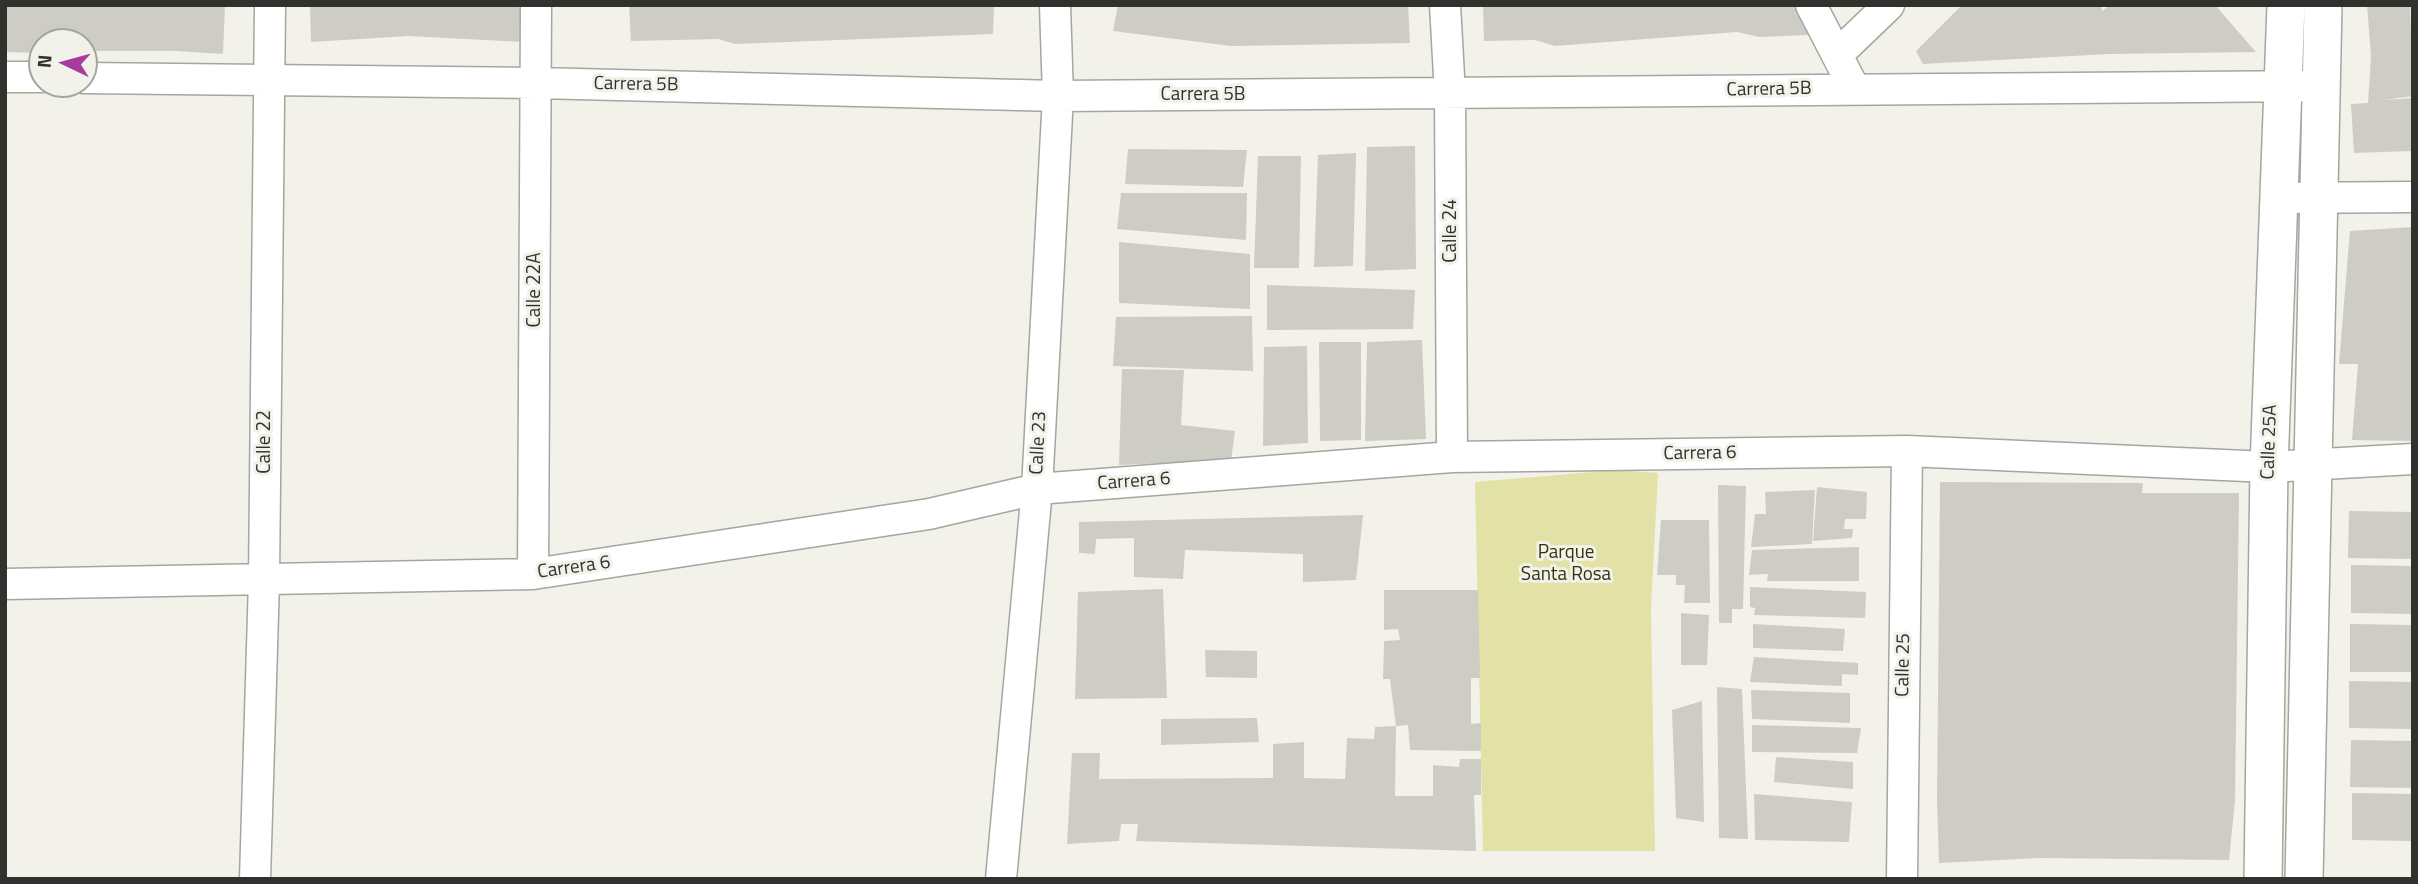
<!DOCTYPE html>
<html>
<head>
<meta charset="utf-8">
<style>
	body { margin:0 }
	#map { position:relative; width:2418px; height:884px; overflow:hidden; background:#f2f2ea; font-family:"Titillium Web",sans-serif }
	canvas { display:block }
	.frame { position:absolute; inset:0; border:7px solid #31322e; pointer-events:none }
	.north { position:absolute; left:28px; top:28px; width:70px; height:70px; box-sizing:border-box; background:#f2f2ea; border:2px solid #a5a59f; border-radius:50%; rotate:275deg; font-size:19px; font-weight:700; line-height:28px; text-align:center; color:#31322e }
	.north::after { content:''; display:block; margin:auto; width:24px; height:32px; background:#a63c9e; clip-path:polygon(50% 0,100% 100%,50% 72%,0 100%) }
</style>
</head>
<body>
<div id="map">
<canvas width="2418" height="884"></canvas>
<div class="frame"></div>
<div class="north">N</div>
</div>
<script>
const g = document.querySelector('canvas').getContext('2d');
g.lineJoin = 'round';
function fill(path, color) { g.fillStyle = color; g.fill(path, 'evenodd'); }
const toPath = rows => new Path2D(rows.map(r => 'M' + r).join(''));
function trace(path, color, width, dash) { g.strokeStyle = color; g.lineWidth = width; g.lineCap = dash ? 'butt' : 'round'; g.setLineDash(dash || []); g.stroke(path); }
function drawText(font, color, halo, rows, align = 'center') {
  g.font = font + ' "Titillium Web",sans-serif'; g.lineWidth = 6; g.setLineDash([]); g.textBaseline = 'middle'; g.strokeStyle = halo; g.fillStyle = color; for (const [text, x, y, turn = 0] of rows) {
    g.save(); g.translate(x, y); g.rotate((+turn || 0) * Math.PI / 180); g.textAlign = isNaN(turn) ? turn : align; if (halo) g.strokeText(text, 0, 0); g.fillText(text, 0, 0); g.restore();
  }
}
fill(toPath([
	[1617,470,1658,473,1651,609,1655,851,1483,851,1475,482]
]), '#e2e2a7');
fill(toPath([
	[5,5,225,5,223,54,176,51,84,51,84,42,42,42,42,53,5,52],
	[310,5,522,5,523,42,408,36,311,42],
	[629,5,994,5,993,34,735,44,718,39,631,41],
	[1118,5,1408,5,1410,43,1231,46,1113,31],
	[1483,5,1793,5,1809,35,1759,37,1737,32,1555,46,1535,40,1484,41],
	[1962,5,2101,5,2102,11,2110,5,2215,5,2256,52,2109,54,1923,64,1916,51],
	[2367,5,2410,5,2413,96,2383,100,2413,98,2413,151,2354,153,2351,104,2368,103,2371,56],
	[1415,146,1416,269,1365,271,1367,147],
	[1128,149,1247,150,1243,187,1125,184],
	[1356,153,1353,266,1314,267,1318,155],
	[1258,156,1301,156,1299,268,1254,268],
	[1121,193,1247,193,1246,240,1117,229],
	[2413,227,2413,441,2352,440,2358,364,2339,364,2350,231],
	[1119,242,1250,254,1250,309,1119,303],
	[1267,285,1415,290,1413,329,1267,330],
	[1252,316,1253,371,1113,366,1116,317],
	[1422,340,1426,439,1365,441,1367,342],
	[1319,342,1361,342,1361,440,1320,441],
	[1307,346,1308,443,1263,446,1264,347],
	[1122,369,1184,370,1181,425,1235,431,1231,460,1119,465],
	[1940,482,2143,483,2142,493,2239,493,2235,801,2229,860,2040,858,1939,863,1937,801],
	[1718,485,1746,486,1743,609,1732,609,1732,623,1719,623],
	[1817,487,1867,492,1866,519,1845,519,1844,529,1853,529,1852,538,1813,541],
	[1815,490,1812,544,1751,547,1755,514,1766,514,1765,492],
	[2349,511,2413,512,2413,559,2348,558],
	[1363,515,1356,580,1303,582,1303,554,1185,550,1183,579,1134,577,1134,538,1096,539,1095,554,1079,553,1079,522],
	[1661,520,1709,520,1710,603,1684,603,1685,585,1676,585,1676,575,1657,575],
	[1859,547,1859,581,1767,581,1768,574,1749,575,1752,550],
	[2351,565,2413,566,2413,614,2351,613],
	[1750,587,1866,592,1865,618,1754,615,1755,608,1750,607],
	[1163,589,1167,698,1075,699,1078,592],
	[1384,590,1478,590,1480,678,1471,678,1471,724,1481,723,1481,751,1410,750,1408,725,1396,726,1390,679,1383,679,1384,641,1400,640,1398,629,1384,630],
	[1681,613,1709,615,1707,665,1681,665],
	[1753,624,1845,629,1843,651,1753,648],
	[2350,624,2413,625,2413,672,2350,672],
	[1205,650,1257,651,1257,678,1206,677],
	[1754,657,1858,663,1858,675,1842,674,1842,686,1750,682],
	[2349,681,2413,682,2413,729,2349,728],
	[1717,687,1742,689,1748,839,1719,838],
	[1751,690,1850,693,1850,723,1752,719],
	[1702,701,1704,822,1676,818,1672,710],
	[1257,718,1259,742,1161,745,1161,719],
	[1752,725,1861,728,1857,753,1752,752],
	[1396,726,1395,796,1433,796,1433,765,1459,767,1460,759,1481,759,1481,795,1474,795,1476,851,1136,841,1138,824,1121,824,1119,841,1067,844,1072,753,1100,753,1099,779,1273,778,1273,744,1304,742,1304,778,1345,779,1347,738,1374,739,1375,727],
	[2351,740,2413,741,2413,788,2350,787],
	[1776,757,1853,762,1853,789,1774,782],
	[2352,793,2413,794,2413,841,2352,840],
	[1754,794,1852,802,1849,842,1755,840]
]), '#cdcdc5');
const minor = toPath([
	[1445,5,1450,94,1452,457],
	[1811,5,1854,88],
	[1838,54,1889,5],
	[5,77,42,77],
	[84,78,537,83,1058,96,2321,86],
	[2279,198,2413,197],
	[533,574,536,5],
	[5,584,533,574,929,514,1037,489,1452,457,1907,451,2269,467,2413,459],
	[255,879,264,581,270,5],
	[1001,879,1037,489,1058,96,1055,5],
	[1902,879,1907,451]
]);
const tertiary = toPath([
	[2263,879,2269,467,2286,5],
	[2304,879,2323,5]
]);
trace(minor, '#a5a69e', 33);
trace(tertiary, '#a5a69e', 40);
trace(minor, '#fff', 30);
trace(tertiary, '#fff', 37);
drawText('19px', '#31322e', '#f2f2ea', [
	["Carrera 5B",636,85,1],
	["Carrera 5B",1769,90,-1],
	["Carrera 5B",1203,95],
	["Calle 24",1451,231,-90],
	["Calle 22A",535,290,-90],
	["Calle 22",265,442,-90],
	["Calle 25A",2270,442,-88],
	["Calle 23",1039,443,-87],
	["Carrera 6",1700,454,-1],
	["Carrera 6",1134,482,-4],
	["Carrera 6",574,568,-8],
	["Calle 25",1904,665,-89]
]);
drawText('19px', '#33320c', '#f2f2ea', [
	["Parque",1566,553],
	["Santa Rosa",1566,575]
]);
</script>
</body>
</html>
